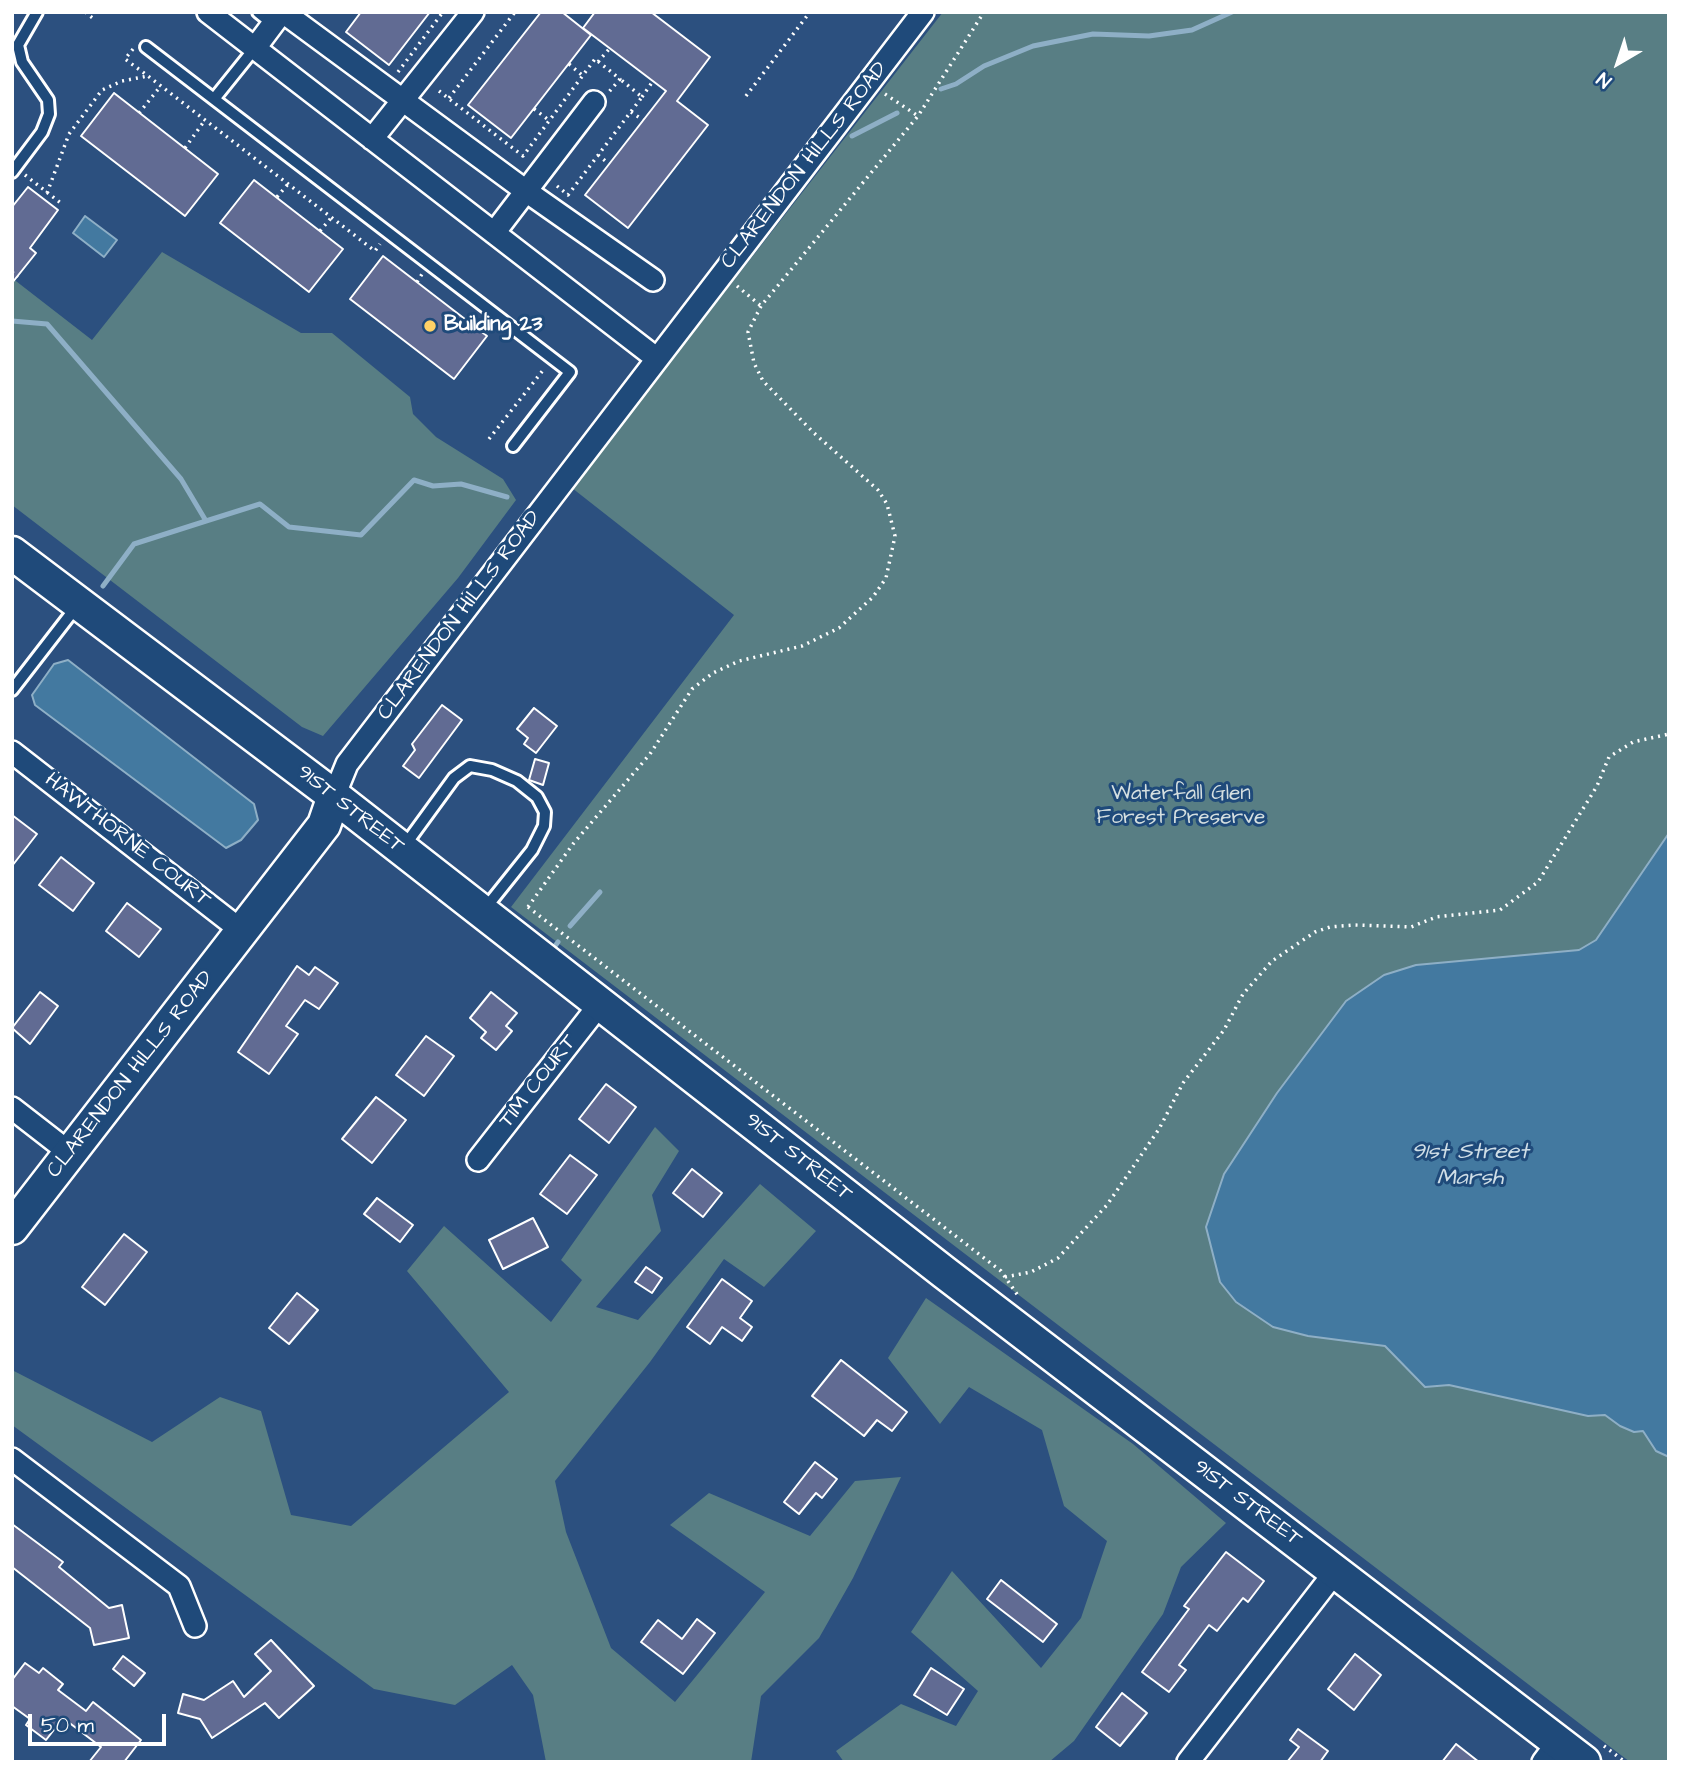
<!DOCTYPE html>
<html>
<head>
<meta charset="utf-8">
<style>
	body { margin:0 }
	#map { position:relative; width:1681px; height:1774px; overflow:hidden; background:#2c507f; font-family:"Architects Daughter",sans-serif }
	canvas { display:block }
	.frame { position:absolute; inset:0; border:14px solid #fff; pointer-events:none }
	.north { position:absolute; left:1583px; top:28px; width:70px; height:70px; -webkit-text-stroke:5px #1f4a7a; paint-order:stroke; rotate:219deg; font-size:19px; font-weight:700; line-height:28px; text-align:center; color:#fff }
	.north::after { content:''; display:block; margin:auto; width:24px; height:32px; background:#fff; clip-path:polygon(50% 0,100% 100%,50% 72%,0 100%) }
	.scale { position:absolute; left:28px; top:1714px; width:138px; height:32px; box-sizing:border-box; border:4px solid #fff; border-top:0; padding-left:9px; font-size:21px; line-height:24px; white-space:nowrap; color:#fff; -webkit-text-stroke:5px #1f4a7a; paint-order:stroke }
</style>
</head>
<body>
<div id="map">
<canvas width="1681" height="1774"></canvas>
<div class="frame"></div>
<div class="north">N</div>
<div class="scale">50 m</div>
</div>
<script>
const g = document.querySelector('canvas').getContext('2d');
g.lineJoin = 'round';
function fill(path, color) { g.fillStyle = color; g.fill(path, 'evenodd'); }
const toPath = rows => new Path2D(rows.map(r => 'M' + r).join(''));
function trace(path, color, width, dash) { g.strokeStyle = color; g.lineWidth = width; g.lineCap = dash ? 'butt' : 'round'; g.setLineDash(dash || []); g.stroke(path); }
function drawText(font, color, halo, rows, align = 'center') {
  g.font = font + ' "Architects Daughter",sans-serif'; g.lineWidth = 6; g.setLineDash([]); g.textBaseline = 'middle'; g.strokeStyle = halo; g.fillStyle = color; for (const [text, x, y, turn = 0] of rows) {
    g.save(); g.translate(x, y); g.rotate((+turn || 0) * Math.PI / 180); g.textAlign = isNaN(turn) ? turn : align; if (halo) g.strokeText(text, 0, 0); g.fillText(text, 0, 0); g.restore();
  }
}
fill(toPath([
	[943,12,1669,12,1669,1762,1630,1762,511,907,734,615,572,488],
	[162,252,301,333,332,333,410,397,413,414,436,437,503,479,516,500,458,578,323,736,302,727,12,505,12,278,92,340],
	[655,1127,679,1151,652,1195,661,1231,596,1307,638,1320,760,1184,816,1231,764,1287,724,1259,650,1362,555,1481,566,1532,611,1648,675,1702,765,1592,670,1525,709,1493,810,1536,855,1481,901,1477,853,1578,819,1638,761,1696,751,1762,546,1762,533,1695,512,1665,455,1705,374,1689,12,1425,12,1370,152,1442,220,1397,261,1411,291,1515,351,1526,509,1392,407,1271,444,1226,551,1322,582,1280,561,1260],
	[926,1298,1133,1444,1226,1523,1181,1567,1163,1614,1074,1741,1049,1762,844,1762,836,1751,901,1704,956,1726,978,1691,911,1632,952,1571,1041,1668,1081,1618,1107,1541,1064,1506,1042,1430,969,1387,940,1424,888,1358]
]), '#587e84');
const water = toPath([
	[85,216,117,240,104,257,73,233,85,216],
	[68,660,254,804,258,820,241,840,226,848,35,705,32,695,54,664,68,660],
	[1669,833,1669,1457,1656,1451,1643,1431,1634,1432,1620,1426,1605,1415,1588,1416,1449,1385,1425,1387,1385,1346,1308,1336,1273,1327,1236,1302,1220,1282,1206,1227,1224,1174,1277,1093,1346,1001,1384,975,1416,965,1579,950,1596,940,1669,833]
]);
fill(water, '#4379a0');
trace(water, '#8eafc6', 2);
trace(toPath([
	[941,89,956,84,984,66,1033,46,1093,34,1149,36,1192,30,1232,12],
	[852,136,897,113],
	[12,321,47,324,181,479,206,521,260,504,289,527,361,535,414,480,433,486,461,484,507,497],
	[103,586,134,544,206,521],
	[570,926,600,892],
	[555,946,558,942]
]), '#8eafc6', 5);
const building = toPath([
	[361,12,430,12,389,65,346,32,361,12],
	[541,12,562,12,591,35,511,138,468,105,541,12],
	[595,12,651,12,710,57,677,101,708,125,628,228,585,195,666,91,583,28,595,12],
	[114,93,218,174,185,216,81,136,114,93],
	[254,180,343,249,309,292,220,223,254,180],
	[28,187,58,210,30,248,36,253,12,283,12,207,28,187],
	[383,256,487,336,454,379,350,299,383,256],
	[442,705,462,720,419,778,403,766,415,750,412,744,442,705],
	[534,708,557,726,536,753,524,744,528,738,517,729,534,708],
	[535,759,549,763,543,785,529,780,535,759],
	[12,815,37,834,12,866,12,815],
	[61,857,94,883,73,911,39,885,61,857],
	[127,903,161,929,139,957,106,931,127,903],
	[297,966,309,975,315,967,338,983,319,1009,305,1000,286,1026,298,1034,269,1074,238,1052,297,966],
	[40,992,58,1006,30,1044,12,1028,40,992],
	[491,992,517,1013,506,1026,512,1031,496,1050,481,1038,486,1032,470,1018,491,992],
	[426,1036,454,1056,424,1096,396,1075,426,1036],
	[606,1084,636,1107,609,1143,579,1119,606,1084],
	[376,1097,406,1120,372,1163,342,1139,376,1097],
	[570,1155,597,1175,567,1214,540,1194,570,1155],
	[692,1169,722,1193,703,1217,673,1193,692,1169],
	[377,1198,413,1225,400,1242,364,1214,377,1198],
	[533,1218,548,1247,503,1269,489,1240,533,1218],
	[124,1234,147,1252,105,1305,82,1287,124,1234],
	[646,1267,662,1278,652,1293,635,1282,646,1267],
	[722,1279,752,1301,740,1318,752,1327,742,1341,722,1327,710,1344,687,1327,722,1279],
	[297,1293,318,1310,289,1344,269,1328,297,1293],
	[841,1360,907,1412,892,1431,877,1420,864,1436,812,1396,841,1360],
	[815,1462,837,1479,822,1498,816,1493,799,1514,784,1502,815,1462],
	[12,1524,63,1562,59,1567,109,1608,122,1605,129,1638,94,1645,90,1628,12,1567,12,1524],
	[1226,1552,1264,1581,1248,1602,1243,1598,1217,1631,1209,1625,1179,1665,1186,1670,1169,1692,1142,1672,1189,1609,1184,1606,1226,1552],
	[1001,1580,1057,1624,1043,1642,987,1599,1001,1580],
	[697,1619,715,1633,683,1674,641,1642,658,1620,682,1639,697,1619],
	[271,1640,314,1686,279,1718,265,1703,212,1738,200,1719,178,1713,183,1694,204,1700,233,1681,244,1697,271,1671,255,1654,271,1640],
	[1355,1654,1381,1675,1354,1710,1328,1689,1355,1654],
	[123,1656,145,1673,134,1686,113,1669,123,1656],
	[25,1663,39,1673,43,1668,63,1684,58,1690,86,1711,93,1702,141,1740,124,1762,89,1762,101,1747,63,1718,46,1740,26,1725,30,1719,12,1706,12,1680,25,1663],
	[931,1668,964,1689,947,1715,914,1695,931,1668],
	[1122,1693,1147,1713,1120,1746,1096,1727,1122,1693],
	[1298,1729,1328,1751,1320,1762,1287,1762,1299,1747,1290,1740,1298,1729],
	[1456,1744,1479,1762,1442,1762,1456,1744]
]);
fill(building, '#616b93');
trace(building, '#fff', 2);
const lane = toPath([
	[258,12,273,24],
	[146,47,570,372,513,446],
	[214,99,255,48],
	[12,172,42,132,49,114,48,100,22,62,18,45,37,12],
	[12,690,77,606],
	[403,848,454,778,470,766,492,770,517,781,537,797,545,812,544,826,532,850,484,910]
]);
const street = toPath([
	[208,12,656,358],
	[283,12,526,191,653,280],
	[255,48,282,12],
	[372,139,473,12],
	[494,233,594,102],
	[12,752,242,931],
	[334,796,347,764,923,12],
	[12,1108,70,1153],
	[478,1160,600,1004],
	[12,1459,179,1586,195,1626],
	[1188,1762,1335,1572],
	[1543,1762,1558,1742]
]);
const secondary = toPath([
	[12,553,334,796,945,1273,1584,1762],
	[12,1228,324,825,334,796]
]);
trace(lane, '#fff', 16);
trace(street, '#fff', 26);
trace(secondary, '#fff', 37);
trace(toPath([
	[85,12,94,19],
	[133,49,125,59,148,76,375,251,380,244],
	[598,62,610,48],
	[569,64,583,76],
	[398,72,443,12],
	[439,91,523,156,595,59,620,79,608,93],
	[885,94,918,116],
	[746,96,810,12],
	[642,97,653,81],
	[449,98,515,12],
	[534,109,550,121],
	[631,112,643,120],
	[139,113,160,87],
	[185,148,205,120],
	[598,155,609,164],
	[25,175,62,204],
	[557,186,568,195,642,97,620,79],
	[47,193,69,134,102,90,122,81,148,76],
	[277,197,288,184],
	[320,231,331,218],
	[12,272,18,277],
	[417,282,422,274],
	[737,286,761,306],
	[489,439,544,369],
	[528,907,1001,1271,1019,1297],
	[528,907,573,844,650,754,692,689,713,673,739,661,802,646,839,628,873,597,886,578,895,536,887,504,878,490,814,433,763,381,754,363,748,332,761,306,918,116,984,12],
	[1005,1277,1031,1272,1058,1258,1107,1205,1159,1129,1183,1083,1224,1030,1243,994,1272,961,1315,932,1330,927,1354,925,1411,927,1436,917,1500,910,1538,882,1597,786,1609,757,1633,742,1669,734],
	[1604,1746,1625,1762]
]), '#fff', 3.5, [2, 5]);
trace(lane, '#1f4a7a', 10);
trace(street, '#1f4a7a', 21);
trace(secondary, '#1f4a7a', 32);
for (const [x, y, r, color] of [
	[430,326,7,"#ffd166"]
]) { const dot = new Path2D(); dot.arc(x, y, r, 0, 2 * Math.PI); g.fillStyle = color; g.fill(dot); trace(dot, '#1f4a7a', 2.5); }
drawText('21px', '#fff', '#1f4a7a', [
	["CLARENDON HILLS ROAD",805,166,-52],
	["CLARENDON HILLS ROAD",460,616,-53],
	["91ST STREET",350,810,38],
	["HAWTHORNE COURT",127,841,38],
	["CLARENDON HILLS ROAD",131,1075,-52],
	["TIM COURT",539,1082,-52],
	["91ST STREET",798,1158,38],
	["91ST STREET",1247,1504,37]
]);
drawText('bold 21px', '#fff', '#1f4a7a', [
	["Building 23",444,326]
], 'left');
drawText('21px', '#d5dfe0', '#1f4a7a', [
	["Waterfall Glen",1181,795],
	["Forest Preserve",1181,819]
]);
drawText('italic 23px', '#d0dee7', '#1f4a7a', [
	["91st Street",1470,1153],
	["Marsh",1470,1179]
]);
</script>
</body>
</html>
